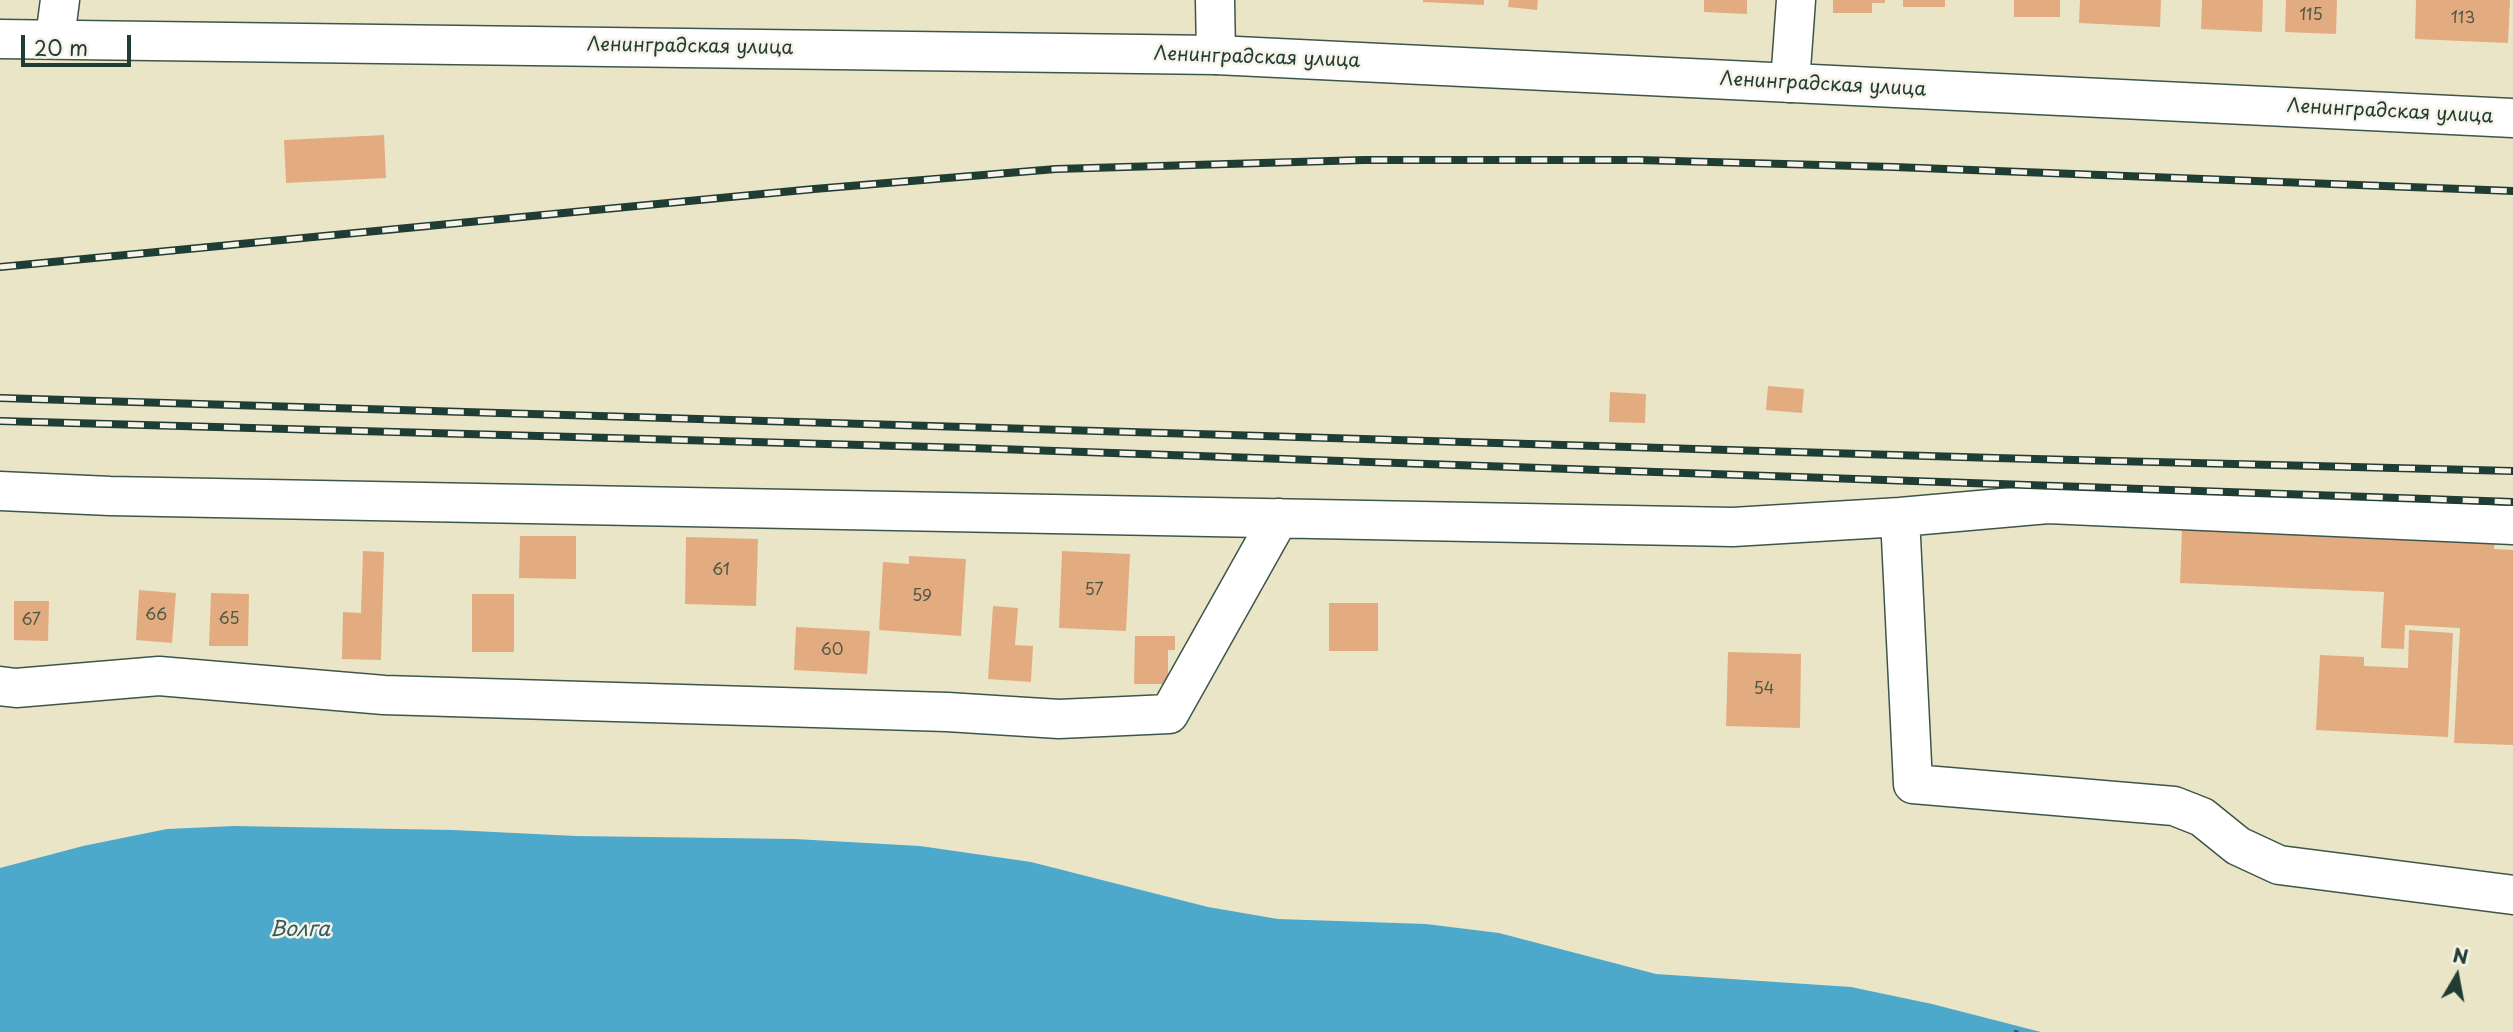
<!DOCTYPE html>
<html>
<head>
<meta charset="utf-8">
<style>
	body { margin:0 }
	#map { position:relative; width:2513px; height:1032px; overflow:hidden; background:#ebe5c7; font-family:"Playpen Sans",sans-serif }
	canvas { display:block }
	.north { position:absolute; left:2422px; top:941px; width:70px; height:70px; -webkit-text-stroke:5px #f7f3e8; paint-order:stroke; rotate:10deg; font-size:19px; font-weight:700; line-height:28px; text-align:center; color:#1f3d34 }
	.north::after { content:''; display:block; margin:auto; width:24px; height:32px; background:#1f3d34; clip-path:polygon(50% 0,100% 100%,50% 72%,0 100%) }
	.scale { position:absolute; left:21px; top:35px; width:110px; height:32px; box-sizing:border-box; border:4px solid #1f3d34; border-top:0; padding-left:9px; font-size:21px; line-height:24px; white-space:nowrap; color:#1f3d34; -webkit-text-stroke:5px #f7f3e8; paint-order:stroke }
</style>
</head>
<body>
<div id="map">
<canvas width="2513" height="1032"></canvas>
<div class="north">N</div>
<div class="scale">20 m</div>
</div>
<script>
const g = document.querySelector('canvas').getContext('2d');
g.lineJoin = 'round';
function fill(path, color) { g.fillStyle = color; g.fill(path, 'evenodd'); }
const toPath = rows => new Path2D(rows.map(r => 'M' + r).join(''));
function trace(path, color, width, dash) { g.strokeStyle = color; g.lineWidth = width; g.lineCap = dash ? 'butt' : 'round'; g.setLineDash(dash || []); g.stroke(path); }
function drawText(font, color, halo, rows, align = 'center') {
  g.font = font + ' "Playpen Sans",sans-serif'; g.lineWidth = 5; g.setLineDash([]); g.textBaseline = 'middle'; g.strokeStyle = halo; g.fillStyle = color; for (const [text, x, y, turn = 0] of rows) {
    g.save(); g.translate(x, y); g.rotate((+turn || 0) * Math.PI / 180); g.textAlign = isNaN(turn) ? turn : align; if (halo) g.strokeText(text, 0, 0); g.fillText(text, 0, 0); g.restore();
  }
}
fill(toPath([
	[234,826,453,830,576,836,795,839,920,846,1031,862,1208,907,1278,919,1426,924,1499,933,1656,974,1851,987,1932,1004,2041,1032,0,1032,0,868,83,846,167,829]
]), '#4da9cb');
fill(toPath([
	[1423,0,1484,0,1484,5,1423,2],
	[1509,0,1538,0,1537,10,1508,7],
	[1704,0,1747,0,1747,14,1704,12],
	[1833,0,1885,0,1885,3,1872,3,1872,13,1833,13],
	[1903,0,1945,0,1945,7,1903,7],
	[2014,0,2060,0,2060,17,2014,17],
	[2080,0,2161,0,2160,27,2079,23],
	[2202,0,2263,0,2262,32,2201,29],
	[2286,0,2337,0,2336,34,2285,32],
	[2416,0,2510,0,2508,43,2415,39],
	[384,135,386,178,286,183,284,140],
	[1768,386,1804,389,1802,413,1766,410],
	[1610,392,1646,394,1645,423,1609,422],
	[2182,527,2495,541,2494,549,2513,550,2513,745,2454,743,2460,628,2405,625,2404,649,2381,648,2384,592,2180,583],
	[520,536,576,536,576,579,519,578],
	[686,537,758,539,756,606,685,604],
	[363,551,384,552,381,660,342,659,343,612,361,613],
	[1062,551,1130,554,1126,631,1059,628],
	[909,556,966,559,961,636,879,630,883,562,909,564],
	[139,590,176,593,172,643,136,640],
	[211,593,249,594,248,646,209,646],
	[472,594,514,594,514,652,472,652],
	[14,601,49,601,48,641,14,640],
	[1329,603,1378,603,1378,651,1329,651],
	[993,606,1018,608,1015,645,1033,646,1031,682,988,679],
	[796,627,870,631,867,674,794,670],
	[2409,630,2453,633,2448,737,2316,730,2320,655,2364,657,2364,666,2408,668],
	[1135,636,1175,636,1175,650,1168,650,1168,684,1134,684],
	[1728,652,1801,654,1800,728,1726,726]
]), '#e3ac80');
const minor = toPath([
	[1215,0,1216,55],
	[55,38,60,0],
	[1790,83,1796,0],
	[0,491,110,496,1733,527,1900,517,2048,504,2513,525],
	[1900,517,1913,784,2174,806,2202,817,2238,846,2279,865,2513,895],
	[0,686,16,688,159,676,384,695,947,712,1059,719,1169,714,1279,518]
]);
const secondary = toPath([
	[0,39,1216,55,2513,118]
]);
trace(minor, '#3e564a', 41);
trace(secondary, '#3e564a', 41);
trace(toPath([
	[2016,1032,2017,1026]
]), '#3e564a', 4.5, [2, 5]);
trace(minor, '#fff', 38);
trace(secondary, '#fff', 38);
const rail = toPath([
	[0,267,814,189,1056,169,1364,160,1638,160,1894,167,2513,191],
	[0,398,1995,458,2513,471],
	[0,421,970,448,2513,502]
]);
trace(rail, '#1f3d34', 8);
trace(rail, '#f7f3e8', 5, [16]);
drawText('16px', '#505947', null, [
	["115",2311,16],
	["113",2463,19],
	["61",721,571],
	["57",1094,591],
	["59",922,597],
	["66",156,616],
	["65",229,620],
	["67",31,621],
	["60",832,651],
	["54",1764,690]
]);
drawText('19px', '#1f3d34', '#f7f3e8', [
	["Ленинградская улица",690,47,1],
	["Ленинградская улица",1257,58,2],
	["Ленинградская улица",1823,85,3],
	["Ленинградская улица",2390,112,3]
]);
drawText('italic 21px', '#2d5d61', '#f7f3e8', [
	["Волга",300,930]
]);
</script>
</body>
</html>
